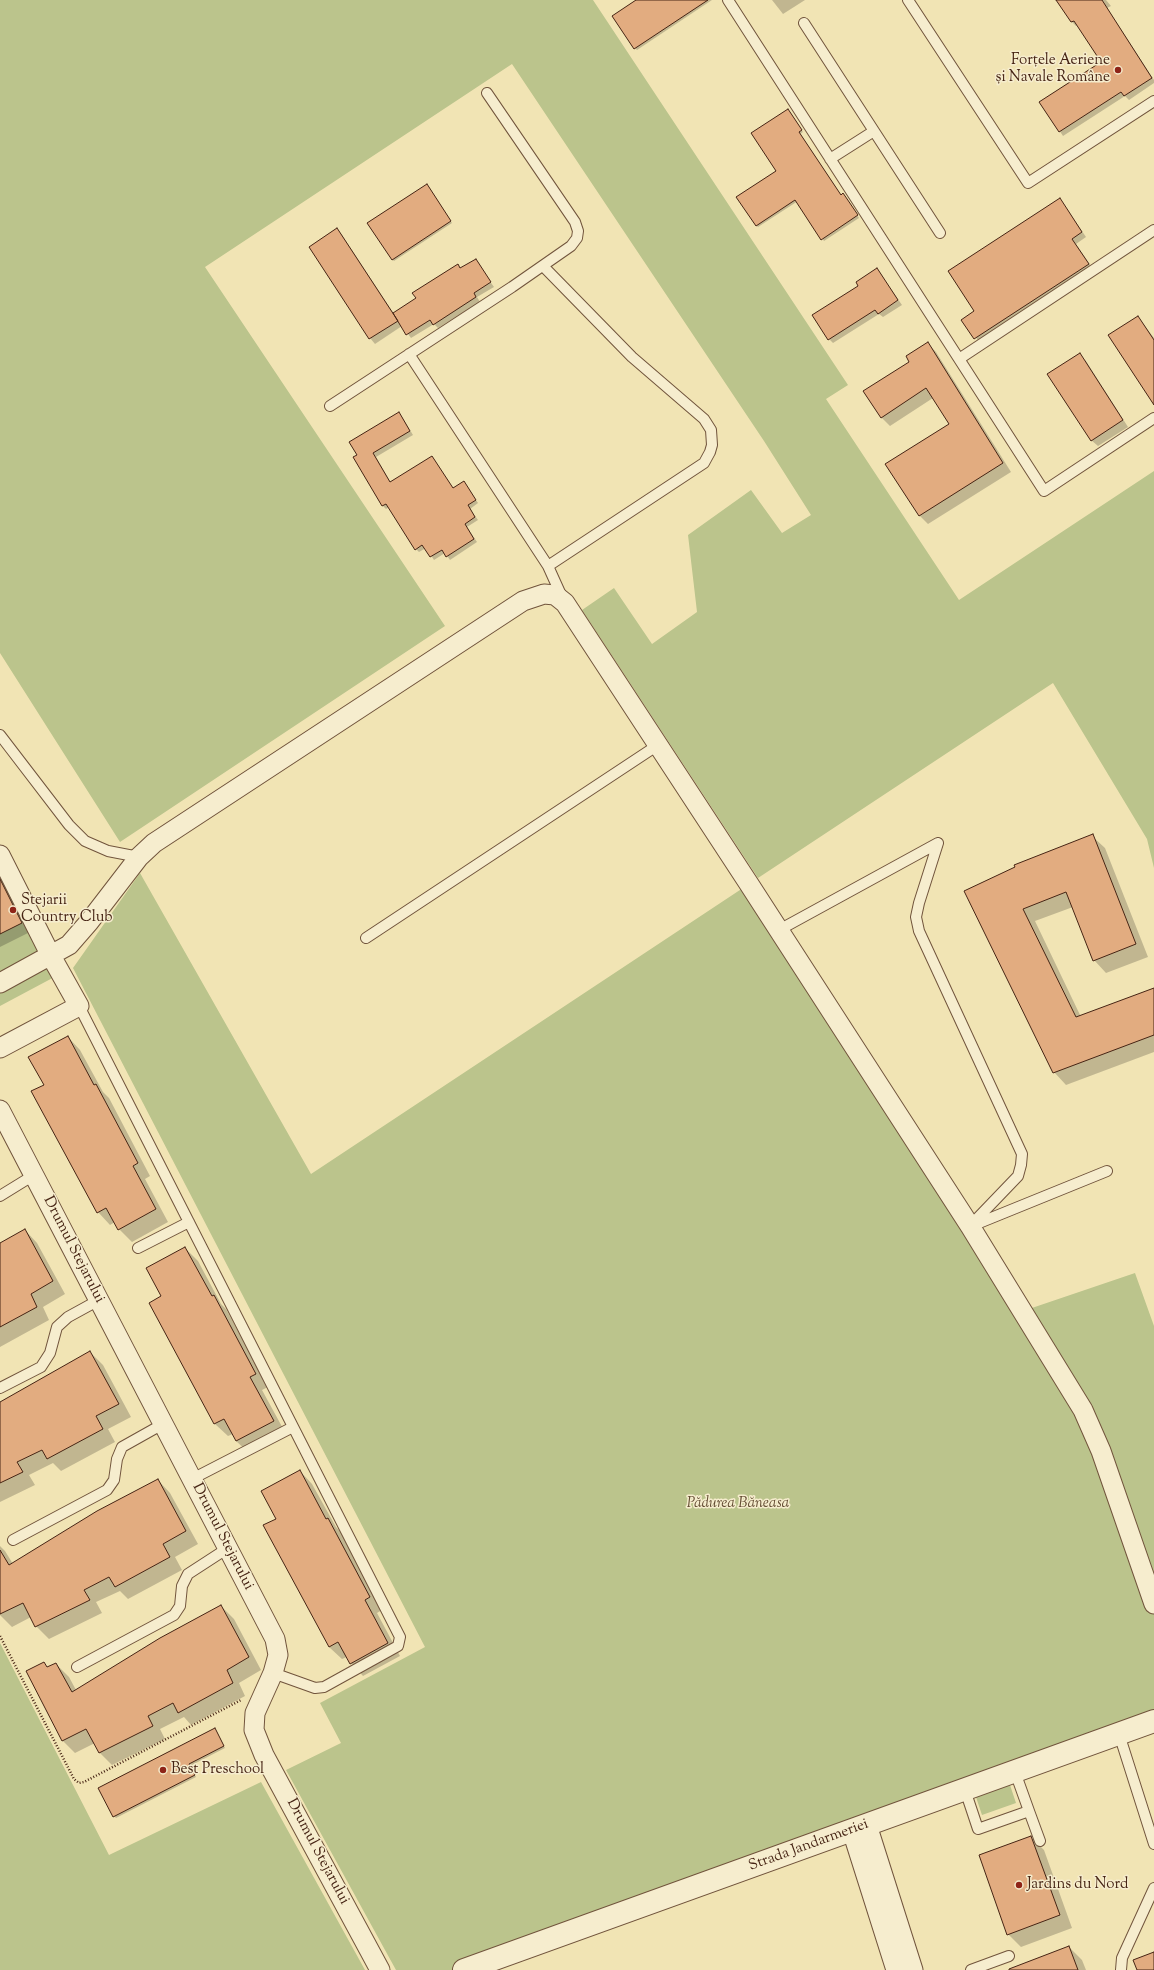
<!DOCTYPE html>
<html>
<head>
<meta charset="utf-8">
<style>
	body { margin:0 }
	canvas { display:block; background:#f1e4b4 }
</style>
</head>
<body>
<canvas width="1154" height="1970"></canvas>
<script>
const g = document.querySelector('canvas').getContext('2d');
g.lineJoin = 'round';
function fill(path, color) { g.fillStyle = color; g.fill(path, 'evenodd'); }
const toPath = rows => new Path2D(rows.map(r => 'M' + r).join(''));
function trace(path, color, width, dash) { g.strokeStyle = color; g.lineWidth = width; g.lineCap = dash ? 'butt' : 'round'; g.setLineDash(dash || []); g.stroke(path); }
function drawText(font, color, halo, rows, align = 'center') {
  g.font = font + ' "Sorts Mill Goudy",serif'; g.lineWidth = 3; g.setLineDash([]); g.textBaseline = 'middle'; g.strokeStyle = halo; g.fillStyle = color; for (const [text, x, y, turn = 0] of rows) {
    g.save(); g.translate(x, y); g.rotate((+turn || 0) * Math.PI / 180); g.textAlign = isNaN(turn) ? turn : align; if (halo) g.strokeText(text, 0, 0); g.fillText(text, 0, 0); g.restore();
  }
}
fill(toPath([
	[0,0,593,0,848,385,826,399,959,600,1154,471,1154,868,1147,839,1053,683,758,878,582,610,614,588,652,644,697,612,688,535,751,490,782,533,811,515,764,441,512,64,205,267,445,626,120,842,0,653],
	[0,863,60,974,0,1006],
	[140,873,311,1174,749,884,1023,1311,1135,1273,1154,1326,1154,1721,465,1970,396,1970,286,1770,341,1743,320,1703,425,1647,73,968],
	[0,1643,109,1855,261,1782,365,1970,0,1970],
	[1010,1785,1016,1803,982,1815,976,1797]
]), '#bbc48c');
fill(toPath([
	[638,0,712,0,637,50,635,48],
	[772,0,805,0,783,14],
	[1058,0,1106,0,1111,6,1107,8,1154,80,1154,83,1129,100,1125,96,1063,136,1041,103,1102,63,1078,25,1076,26,1072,22],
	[789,112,803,132,800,134,841,196,845,196,859,218,824,241,798,201,758,227,756,225,777,171],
	[429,187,452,223,394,261,392,259],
	[1060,199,1086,237,1076,244,1093,269,980,343,963,320,976,311],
	[337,229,342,235,394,314,475,260,494,287,477,297,480,302,438,328,434,324,411,338,402,326,375,344,370,338,310,247],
	[877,269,902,305,883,317,879,314,833,343,829,339,859,286],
	[1138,317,1154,338,1154,402],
	[928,344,936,352,1011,472,928,524,919,515,950,424,933,398,890,426,881,417,911,362],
	[1079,355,1086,361,1128,427,1098,446,1091,440],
	[402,417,413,435,376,457,391,483,432,457,453,488,464,482,478,503,470,509,478,520,467,527,477,542,450,560,445,553,434,560,426,548,419,552,416,549,389,507,386,509,383,506,358,455],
	[1092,836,1105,848,1148,957,1106,973,1094,960,1073,907,1035,921,1081,1017,1154,991,1154,1052,1066,1085,1054,1072,966,892],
	[0,875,30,932,0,947],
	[68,1037,80,1050,103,1092,109,1098,150,1176,145,1179,168,1222,132,1242,119,1229,115,1222,110,1225,98,1212,45,1085],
	[25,1230,37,1243,65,1294,43,1307,49,1320,0,1347,0,1244],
	[185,1248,198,1261,221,1304,226,1309,268,1387,262,1390,286,1434,249,1453,236,1441,233,1434,228,1436,215,1424,150,1303,162,1296],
	[90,1352,103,1365,131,1417,108,1429,115,1442,61,1471,53,1463,29,1475,35,1485,0,1502,0,1403],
	[300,1471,312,1484,336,1527,341,1532,382,1610,377,1613,400,1656,363,1676,351,1663,347,1657,342,1659,329,1647,277,1519],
	[158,1480,170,1493,198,1544,175,1557,182,1570,128,1599,120,1591,96,1602,102,1613,49,1639,36,1626,31,1617,12,1627,0,1615,0,1546,5,1551,13,1564],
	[221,1606,234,1619,261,1670,239,1683,245,1696,191,1725,184,1717,160,1729,165,1739,112,1765,99,1752,95,1743,75,1753,62,1740,43,1663,48,1668,56,1664,69,1677,76,1690],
	[216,1731,225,1748,190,1766,196,1777,116,1818,114,1816],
	[1031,1837,1044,1850,1072,1928,1021,1947,1008,1934],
	[1069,1947,1082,1960,1086,1970,1021,1970]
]), '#0003');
const building = toPath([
	[636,0,708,0,634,49,612,16,636,0],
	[1056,0,1102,0,1152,78,1124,96,1121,92,1059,132,1039,102,1101,62,1074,21,1071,22,1056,0],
	[788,109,802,130,799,132,841,195,843,193,858,215,821,240,795,200,756,226,736,197,776,171,751,133,788,109],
	[427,184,451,221,392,260,367,223,427,184],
	[1060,198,1082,232,1072,239,1089,264,974,339,961,320,974,311,948,271,1060,198],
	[337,228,398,321,369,339,309,247,337,228],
	[476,259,491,282,474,293,476,297,433,325,430,320,406,335,393,313,416,298,412,293,458,264,460,268,476,259],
	[877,268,898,300,878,314,875,310,828,340,812,315,858,286,856,282,877,268],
	[1138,316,1154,340,1154,405,1108,335,1138,316],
	[928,342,1003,463,919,516,885,464,949,424,926,388,881,418,863,391,909,362,906,356,928,342],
	[1080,353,1123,420,1091,441,1047,374,1080,353],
	[399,412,410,431,373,453,390,482,432,456,453,488,464,481,476,500,468,505,475,517,465,524,474,539,446,557,442,550,430,557,422,545,415,550,386,504,382,506,353,457,357,455,349,442,399,412],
	[1093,834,1136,944,1093,961,1066,892,1023,909,1076,1017,1154,988,1154,1035,1053,1073,964,891,1015,867,1014,865,1093,834],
	[0,879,22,923,0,934,0,879],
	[68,1036,94,1085,96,1084,138,1163,133,1166,156,1209,118,1230,106,1208,97,1213,31,1091,44,1085,28,1057,68,1036],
	[25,1229,53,1281,31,1294,37,1307,0,1327,0,1243,25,1229],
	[185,1247,212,1296,214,1295,256,1374,250,1377,274,1421,236,1441,224,1419,214,1424,149,1303,161,1296,146,1268,185,1247],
	[90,1351,119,1404,96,1416,103,1429,47,1459,42,1450,17,1462,23,1472,0,1483,0,1402,90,1351],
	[300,1470,326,1519,328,1518,370,1597,365,1600,388,1643,350,1664,338,1642,329,1647,263,1525,276,1519,261,1491,300,1470],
	[158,1479,186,1531,163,1544,170,1557,115,1587,109,1577,84,1590,90,1600,35,1627,23,1603,0,1614,0,1550,9,1565,97,1511,158,1479],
	[221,1605,249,1657,227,1670,233,1683,178,1713,173,1703,148,1716,153,1726,99,1753,86,1729,62,1741,26,1671,44,1662,47,1667,56,1663,72,1692,160,1638,221,1605],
	[215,1728,224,1746,189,1764,195,1775,113,1817,98,1788,215,1728],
	[1031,1836,1060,1915,1007,1935,979,1855,1031,1836],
	[1069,1946,1078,1970,1009,1970,1009,1969,1069,1946],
	[1154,1952,1154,1970,1137,1970,1133,1960,1154,1952]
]);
fill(building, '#e2ac80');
trace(building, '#462414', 1);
const service = toPath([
	[728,0,1044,491,1154,418],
	[908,0,1028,183,1154,101],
	[804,23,940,233],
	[830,159,874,131],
	[543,266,632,357,704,419,711,430,712,445,710,452,704,463,548,566],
	[409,354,548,566,562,597],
	[959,359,1154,230],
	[330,406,512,287,571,246,577,238,578,231,575,222,487,93],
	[0,735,69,825,85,841,108,851,139,857],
	[938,843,919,903,916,917,919,931,1022,1154,1021,1165,1018,1176,970,1226],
	[779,930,938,843],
	[366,938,658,745],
	[79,1006,400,1637,398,1646,324,1687,315,1688,273,1673],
	[0,1196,34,1175],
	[974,1225,1107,1171],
	[138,1248,189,1222],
	[0,1388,41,1367,50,1353,57,1327,68,1317,99,1300],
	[192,1479,293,1427],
	[13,1540,107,1490,114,1480,117,1459,122,1447,163,1424],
	[77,1667,174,1615,180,1606,182,1586,188,1574,228,1548],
	[1119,1734,1154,1844],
	[965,1790,978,1829,1029,1811,1015,1772],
	[1029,1811,1040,1841],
	[971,1970,1009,1956],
	[1121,1970,1122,1958,1154,1888]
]);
const minor = toPath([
	[0,855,51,956,79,1006,0,1048],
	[0,983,69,945,89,922,139,857,154,843,523,601,544,594,555,595,565,603,749,884,970,1226,1083,1410,1101,1451,1154,1604],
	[0,1110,275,1639,278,1655,273,1673,255,1713,254,1730,264,1755,380,1970],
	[867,1825,913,1970],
	[852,1831,896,1970]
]);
const tertiary = toPath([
	[464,1970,1154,1721]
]);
trace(service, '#71543c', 12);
trace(minor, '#71543c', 21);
trace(tertiary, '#71543c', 24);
trace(toPath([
	[0,1636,74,1779,79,1783,84,1782,241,1700]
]), '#462414', 2.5, [1, 2]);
trace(service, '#f6edce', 10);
trace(minor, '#f6edce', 19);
trace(tertiary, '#f6edce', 22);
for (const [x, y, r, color] of [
	[1118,70,4,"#8f2418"],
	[13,910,4,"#8f2418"],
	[163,1770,4,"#8f2418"],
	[1019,1885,4,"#8f2418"]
]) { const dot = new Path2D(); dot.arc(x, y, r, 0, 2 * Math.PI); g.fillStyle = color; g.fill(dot); trace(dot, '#f6edce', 1.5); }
drawText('15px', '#462414', '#f6edce', [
	["Forțele Aeriene",1110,61,"right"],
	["și Navale Române",1110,78,"right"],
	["Stejarii",21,901],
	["Country Club",21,918],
	["Best Preschool",171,1770],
	["Jardins du Nord",1027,1885]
], 'left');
drawText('15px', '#462414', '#f6edce', [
	["Drumul Stejarului",73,1250,63],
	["Drumul Stejarului",222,1537,63],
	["Strada Jandarmeriei",809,1846,-20],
	["Drumul Stejarului",317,1852,62]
]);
drawText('italic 15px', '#634c32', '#f6edce', [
	["Pădurea Băneasa",738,1504]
]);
</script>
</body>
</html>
